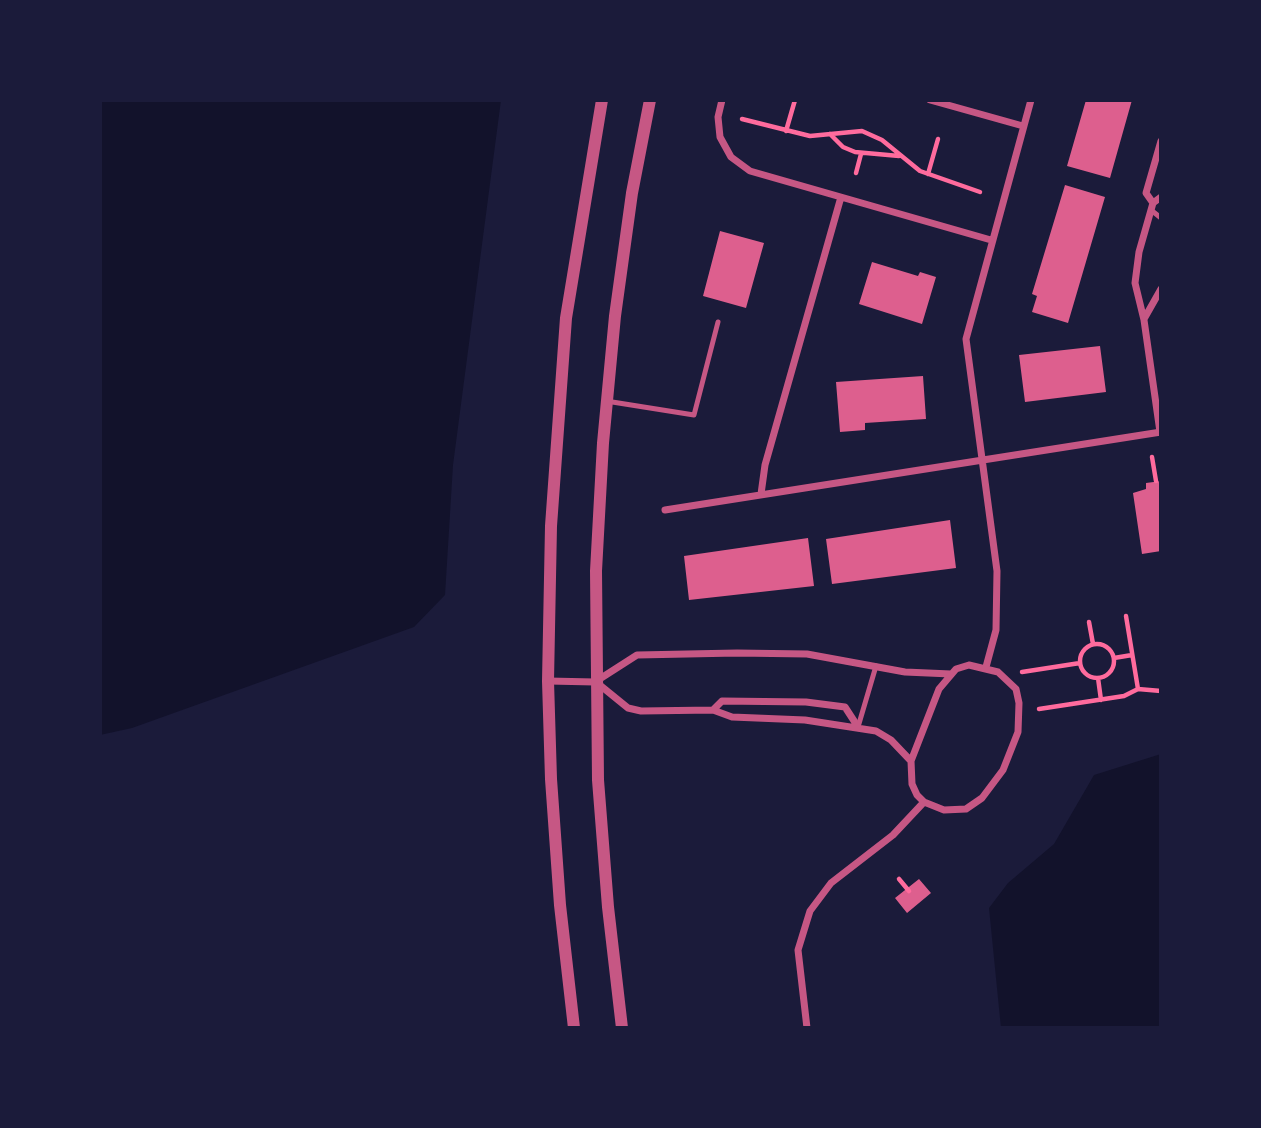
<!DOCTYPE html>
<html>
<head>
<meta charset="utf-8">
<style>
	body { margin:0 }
	#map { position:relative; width:1261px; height:1128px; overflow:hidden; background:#1b1b3a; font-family:"Zilla Slab",serif }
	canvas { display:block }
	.frame { position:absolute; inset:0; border:102px solid #1b1b3a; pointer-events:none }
</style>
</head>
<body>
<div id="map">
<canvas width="1261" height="1128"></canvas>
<div class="frame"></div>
</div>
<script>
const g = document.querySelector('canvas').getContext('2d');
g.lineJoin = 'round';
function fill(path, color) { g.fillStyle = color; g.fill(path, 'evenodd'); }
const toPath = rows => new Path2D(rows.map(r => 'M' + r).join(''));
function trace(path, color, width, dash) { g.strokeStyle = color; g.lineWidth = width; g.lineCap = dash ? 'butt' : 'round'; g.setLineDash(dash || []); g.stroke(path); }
fill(toPath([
	[100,100,501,100,453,465,445,595,414,627,132,728,100,735],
	[1161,754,1161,1028,1001,1028,989,908,1008,883,1054,844,1094,775]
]), '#12122b');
fill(toPath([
	[1086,100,1132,100,1110,178,1067,166],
	[1065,185,1105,197,1068,323,1032,312,1037,296,1032,294],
	[720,231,764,243,746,308,703,296],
	[872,262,918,276,920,272,936,277,922,324,859,304],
	[1100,346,1106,392,1025,402,1019,355],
	[923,376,926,419,865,423,865,430,840,432,836,382],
	[1161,481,1161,551,1142,554,1133,493,1146,489,1146,483],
	[950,520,956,568,832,584,826,539],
	[808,538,814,586,689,600,684,556],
	[919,879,931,893,907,913,895,898]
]), '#dd5f8e');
trace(toPath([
	[742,119,810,136,862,131,882,140,920,171,980,192],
	[786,131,795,100],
	[830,134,843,147,855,152,899,156],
	[856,173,861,154],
	[928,174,938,139],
	[1152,457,1156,481],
	[1126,616,1138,689],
	[1089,622,1093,644],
	'1080 661a17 17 0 1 1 34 0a17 17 0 1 1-34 0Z',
	[1114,658,1132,655],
	[1022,672,1080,663],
	[1098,678,1101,700],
	[1039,709,1124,696,1138,689,1161,691],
	[899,879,909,891]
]), '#ff6b9d', 4.5);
trace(toPath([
	[1151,210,1161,218],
	[606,401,694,415,718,322],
	[858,727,876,666]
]), '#c65784', 5);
trace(toPath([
	[722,100,718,117,720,137,731,157,750,171,991,240],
	[930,100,1023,126],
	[1153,203,1146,193,1161,141],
	[1144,319,1161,289],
	[1160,432,1144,320,1135,283,1139,252,1153,203,1161,197],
	[761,494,765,465,841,197],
	[665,510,1161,432],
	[969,665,998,672,1016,689,1019,703,1018,732,1003,770,982,798,966,809,944,810,924,802,917,795,912,784,911,761,939,689,956,669,969,665],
	[986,667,996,630,997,571,966,339,1031,100],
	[598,680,637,655,737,653,807,654,905,672,951,674],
	[548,681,595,682],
	[596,682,628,708,641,711,713,710,732,717,805,720,876,731,891,740,911,761],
	[713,710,722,701,806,702,845,707,858,727],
	[807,1028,798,950,810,911,831,883,893,835,924,802]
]), '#c65784', 7);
trace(toPath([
	[574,1028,560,905,551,779,548,681,551,526,566,318,602,100],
	[622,1028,608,907,598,780,596,571,603,443,615,316,632,193,650,100]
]), '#c65784', 12);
</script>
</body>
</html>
